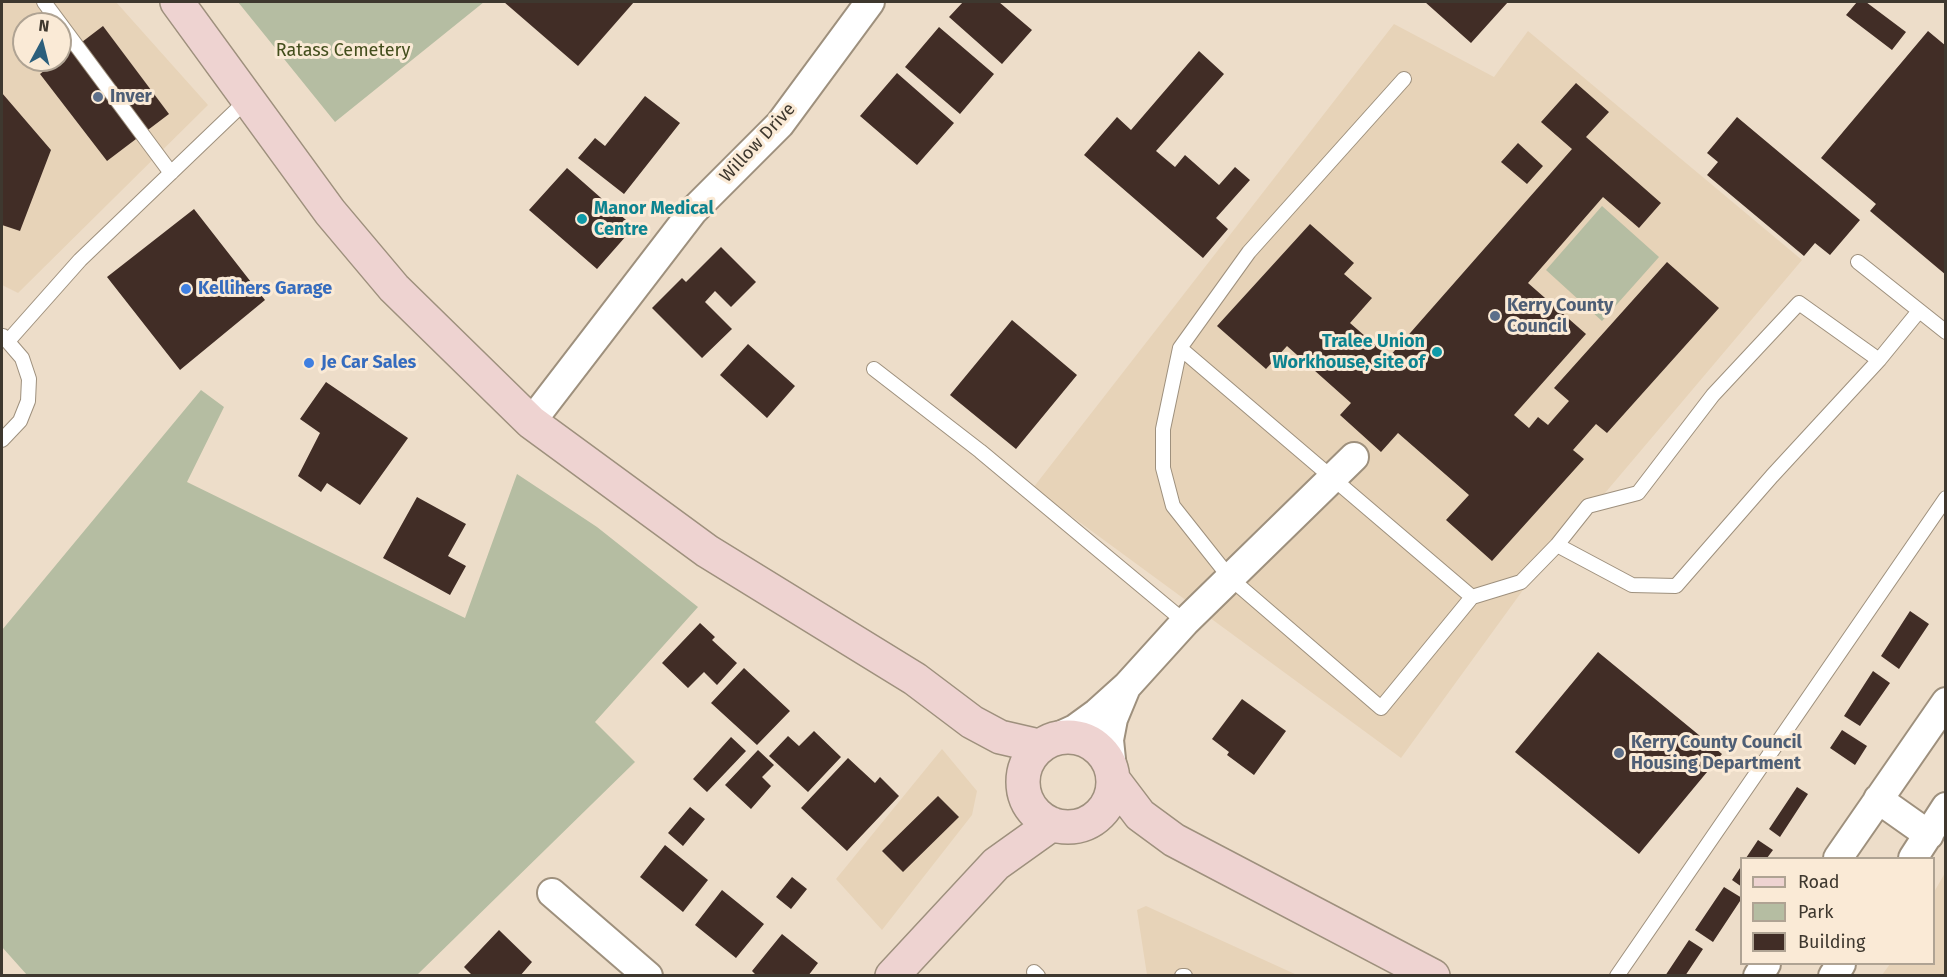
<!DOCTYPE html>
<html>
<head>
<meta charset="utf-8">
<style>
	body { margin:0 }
	#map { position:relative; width:1947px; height:977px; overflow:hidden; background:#edddc9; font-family:"Fira Sans",sans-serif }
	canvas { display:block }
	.frame { position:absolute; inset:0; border:3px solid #3e382f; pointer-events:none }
	.legend { position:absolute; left:1740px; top:857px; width:195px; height:108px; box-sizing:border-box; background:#faead6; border:2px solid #afa393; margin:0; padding:8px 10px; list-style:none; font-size:18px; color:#3e382f }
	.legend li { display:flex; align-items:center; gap:12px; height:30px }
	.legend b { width:30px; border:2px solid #afa393 }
	.north { position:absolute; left:12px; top:12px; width:60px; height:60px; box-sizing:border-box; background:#faead6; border:2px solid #afa393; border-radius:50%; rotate:7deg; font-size:16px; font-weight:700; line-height:24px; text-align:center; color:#3e382f }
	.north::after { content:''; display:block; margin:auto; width:21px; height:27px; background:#2c5f7c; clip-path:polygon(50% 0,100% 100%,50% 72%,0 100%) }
</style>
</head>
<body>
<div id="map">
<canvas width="1947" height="977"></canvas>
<div class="frame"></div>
<ul class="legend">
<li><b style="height:8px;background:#eed3d1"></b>Road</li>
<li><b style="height:16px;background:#b5bda2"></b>Park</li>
<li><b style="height:16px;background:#412d26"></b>Building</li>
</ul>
<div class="north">N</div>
</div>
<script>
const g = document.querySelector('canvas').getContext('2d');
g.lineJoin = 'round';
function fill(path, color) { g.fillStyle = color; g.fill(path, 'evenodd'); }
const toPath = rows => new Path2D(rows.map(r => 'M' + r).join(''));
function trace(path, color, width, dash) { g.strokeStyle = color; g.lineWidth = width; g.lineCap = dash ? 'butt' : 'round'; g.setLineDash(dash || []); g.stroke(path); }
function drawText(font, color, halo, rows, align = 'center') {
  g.font = font + ' "Fira Sans",sans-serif'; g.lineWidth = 6; g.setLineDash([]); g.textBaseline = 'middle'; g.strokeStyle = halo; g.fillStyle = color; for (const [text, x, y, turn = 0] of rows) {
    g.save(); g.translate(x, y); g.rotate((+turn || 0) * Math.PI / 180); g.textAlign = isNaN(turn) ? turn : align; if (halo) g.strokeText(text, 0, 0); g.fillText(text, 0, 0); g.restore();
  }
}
fill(toPath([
	[2,2,116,2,208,105,18,293,2,285],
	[24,24,60,24,60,60,24,60],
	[1394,24,1494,77,1528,31,1802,260,1523,590,1401,758,1033,488],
	[942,749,977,791,972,815,882,930,836,879],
	[1945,873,1945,975,1882,975,1890,964,1934,964,1934,892],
	[1146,906,1297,975,1147,975,1137,910]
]), '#e7d3b8');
fill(toPath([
	[238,2,484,2,335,122],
	[1602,206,1659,257,1602,321,1546,270],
	[201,390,224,407,187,482,465,618,517,474,597,527,698,607,595,722,635,762,417,975,27,975,2,947,2,630]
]), '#b5bda2');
fill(toPath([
	[504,2,634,2,578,66],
	[963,2,999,2,1032,30,1002,64,949,17],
	[1425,2,1508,2,1471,43],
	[1857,2,1866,2,1906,32,1892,50,1846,15],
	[103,26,169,114,107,161,40,74],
	[939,27,994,74,960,114,905,67],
	[1928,31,1946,46,1946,275,1870,211,1876,204,1821,158],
	[1199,51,1224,74,1156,151,1175,167,1185,155,1219,185,1235,167,1250,180,1216,218,1228,229,1203,258,1084,155,1117,117,1131,130],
	[897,73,954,123,917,165,860,116],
	[1576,83,1609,112,1586,137,1661,203,1639,228,1603,197,1528,283,1586,334,1514,415,1529,428,1538,417,1548,425,1569,401,1554,388,1667,262,1719,308,1607,433,1596,424,1573,450,1584,459,1492,561,1446,520,1469,495,1398,433,1381,452,1340,415,1351,403,1287,346,1266,369,1217,326,1310,224,1354,263,1344,274,1372,298,1350,323,1389,357,1572,149,1541,122],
	[2,93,51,150,20,231,2,225],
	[645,96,680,123,624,194,578,158,595,138,605,146],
	[1737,117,1860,220,1830,255,1815,243,1804,256,1707,175,1718,162,1707,153],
	[1518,143,1543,166,1527,184,1501,162],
	[567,168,634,227,597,269,529,210],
	[194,209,265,300,180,370,107,277],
	[721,247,756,282,731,307,715,291,705,302,732,329,702,358,652,308,682,278,686,282],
	[1012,320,1077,375,1016,449,950,395],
	[748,344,795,386,767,418,720,375],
	[326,382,408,438,360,505,327,483,321,492,298,476,320,433,300,419],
	[417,497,466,524,448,556,466,566,450,595,383,558],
	[1910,611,1929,624,1899,669,1881,656],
	[700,623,715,637,712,640,737,663,717,685,704,672,688,688,662,663],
	[1598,652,1722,754,1639,854,1515,752],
	[744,668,790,711,757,745,711,703],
	[1873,671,1890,683,1860,726,1844,716],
	[1242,699,1286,731,1254,775,1227,755,1229,752,1212,739],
	[1842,730,1867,746,1855,765,1830,748],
	[814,731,841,757,808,792,769,756,788,736,799,746],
	[731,737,746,751,707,792,693,779],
	[758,750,774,765,762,777,771,786,751,809,725,785],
	[848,758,875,783,880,777,899,796,847,851,801,808],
	[1797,787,1808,794,1780,837,1769,829],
	[938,796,959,817,903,872,882,851],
	[690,807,705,819,683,846,668,833],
	[1758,840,1773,850,1767,858,1746,858],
	[665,845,708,880,683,912,640,877],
	[1742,865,1742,887,1732,880],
	[792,877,807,889,791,909,776,897],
	[1724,887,1742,898,1713,942,1695,930],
	[722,890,764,924,736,958,695,925],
	[499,930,532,962,520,976,473,976,464,967],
	[782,934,818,963,808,976,757,976,752,971],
	[1689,940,1703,949,1685,976,1665,976]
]), '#412d26');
const service = toPath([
	[44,2,171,173],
	[1404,79,1249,252,1180,348,1163,429,1163,468,1173,506,1230,578,1381,708,1472,597,1521,582,1557,545,1588,506,1638,493,1713,395,1799,303,1879,360,1772,476,1676,586,1632,585,1557,545],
	[1858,262,1946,332],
	[9,340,80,260,248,99],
	[1180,348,1472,597],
	[1879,360,1919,311],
	[874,369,980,451,1185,622],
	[2,440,20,421,28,401,29,379,22,358,3,336],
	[1034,972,1038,976],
	[1182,976,1185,976],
	[1617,976,1946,498]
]);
const minor = toPath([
	[531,422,693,211,780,124,870,2],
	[1051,740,1075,729,1097,713,1127,686,1185,622,1354,457],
	[1112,769,1109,740,1113,719,1125,690],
	[1878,799,1929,835],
	[1838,858,1946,702],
	[1913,858,1946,807],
	[552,893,648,976],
	[1758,976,1766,964],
	[1833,976,1841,964]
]);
const secondary = toPath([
	[177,2,330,212,394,288,531,422,707,551,915,679,972,722,1000,737,1039,746],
	'1023 782a45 45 0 1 1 90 0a45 45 0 1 1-90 0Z',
	[1115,782,1140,815,1174,840,1433,976],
	[892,976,996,864,1052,824]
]);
trace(service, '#9e907d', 16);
trace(minor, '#9e907d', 32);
trace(secondary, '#9e907d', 36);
trace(service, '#fff', 14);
trace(minor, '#fff', 28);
trace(secondary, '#eed3d1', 33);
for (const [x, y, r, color] of [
	[98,97,6,"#5c6f8a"],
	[582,219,6,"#0f9aa8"],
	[186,289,6,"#3f7fe0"],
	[1495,316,6,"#5c6f8a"],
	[1437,352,6,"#0f9aa8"],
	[309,363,6,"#3f7fe0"],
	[1619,753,6,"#5c6f8a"]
]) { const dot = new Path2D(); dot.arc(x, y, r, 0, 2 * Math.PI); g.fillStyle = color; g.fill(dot); trace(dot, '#faead6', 2); }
drawText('18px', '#434e1c', '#faead6', [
	["Ratass Cemetery",343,51]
]);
drawText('bold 18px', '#4e5e75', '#faead6', [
	["Inver",110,97],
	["Kerry County",1507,306],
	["Council",1507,327],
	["Kerry County Council",1631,743],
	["Housing Department",1631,764]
], 'left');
drawText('18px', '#3e382f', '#faead6', [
	["Willow Drive",758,143,-47]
]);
drawText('bold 18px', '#0d838f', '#faead6', [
	["Manor Medical",594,209],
	["Centre",594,230],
	["Tralee Union",1425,342,"right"],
	["Workhouse, site of",1425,363,"right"]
], 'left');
drawText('bold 18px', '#366cbe', '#faead6', [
	["Kellihers Garage",198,289],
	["Je Car Sales",321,363]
], 'left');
</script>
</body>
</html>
